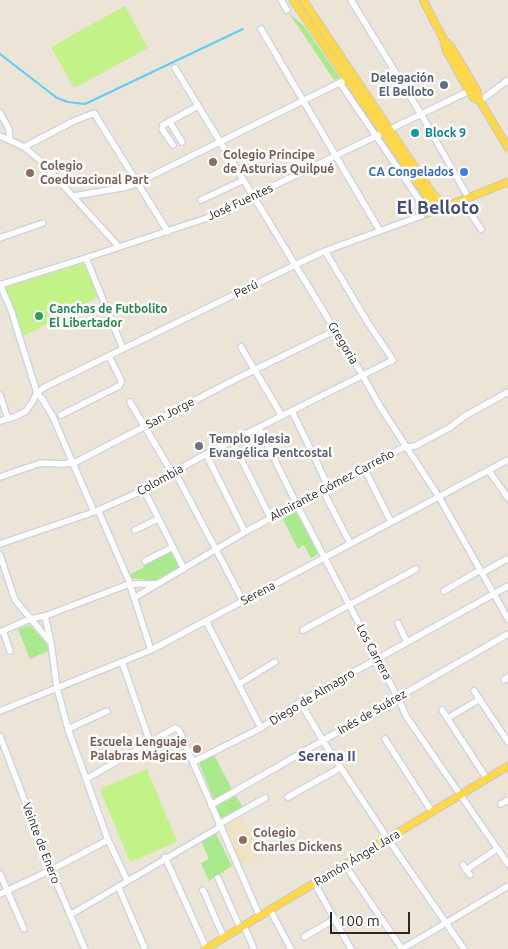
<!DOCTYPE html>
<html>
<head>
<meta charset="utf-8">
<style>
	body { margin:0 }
	#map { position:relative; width:508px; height:949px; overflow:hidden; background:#ece4d7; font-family:Ubuntu,sans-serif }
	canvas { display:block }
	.scale { position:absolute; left:330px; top:912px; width:80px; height:22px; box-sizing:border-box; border:2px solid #282828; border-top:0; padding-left:6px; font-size:15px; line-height:18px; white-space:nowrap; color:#282828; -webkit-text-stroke:4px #fff; paint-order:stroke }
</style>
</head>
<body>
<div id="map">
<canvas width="508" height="949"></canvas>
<div class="scale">100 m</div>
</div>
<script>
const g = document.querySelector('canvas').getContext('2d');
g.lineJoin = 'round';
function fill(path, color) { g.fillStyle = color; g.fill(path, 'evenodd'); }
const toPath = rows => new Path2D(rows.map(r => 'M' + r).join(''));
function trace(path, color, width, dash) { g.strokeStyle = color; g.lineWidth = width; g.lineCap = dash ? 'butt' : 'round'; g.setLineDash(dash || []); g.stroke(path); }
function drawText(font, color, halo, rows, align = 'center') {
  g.font = font + ' Ubuntu,sans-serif'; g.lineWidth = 5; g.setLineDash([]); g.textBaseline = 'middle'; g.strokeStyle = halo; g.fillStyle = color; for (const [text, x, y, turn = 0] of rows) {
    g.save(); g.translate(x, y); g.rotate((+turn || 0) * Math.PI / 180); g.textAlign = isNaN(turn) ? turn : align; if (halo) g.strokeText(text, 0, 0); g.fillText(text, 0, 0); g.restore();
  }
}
fill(toPath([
	[239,815,264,854,242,867,225,825,226,822]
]), '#f0e3c4');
fill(toPath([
	[289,13,304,26,340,78,334,80],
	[296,511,318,554,311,558,304,545,298,549,283,519],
	[171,550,181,567,157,581,131,578,129,575,144,567,143,564],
	[30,625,47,644,49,651,30,659,18,629],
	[214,755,232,789,214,800,199,763],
	[236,796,243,807,222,820,216,806],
	[216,833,232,866,209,881,201,863,209,859,201,841]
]), '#abe98d');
fill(toPath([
	[125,6,148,48,74,88,51,47],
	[84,263,98,297,24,336,6,289,9,285],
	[147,769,177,842,130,862,100,789]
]), '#c2f288');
trace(toPath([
	[0,54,57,98,68,102,85,104,243,29]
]), '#5ecdfa', 2);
const minor = toPath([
	[281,0,287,10],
	[351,0,421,114,468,197],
	[261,29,380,231],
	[175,68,360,371,381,408,439,497,508,619],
	[340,83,420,201],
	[480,101,508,80],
	[0,113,9,129,10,140],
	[169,121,182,142],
	[0,136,24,147,41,161,119,247],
	[173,145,162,129,163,125,198,106],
	[24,147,74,121,94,113,168,232],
	[74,196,127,187,137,183,347,79],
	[201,200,244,180],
	[462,200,481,229],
	[0,238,43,223],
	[86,258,123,349],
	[0,284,11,310,37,393,43,400,53,417,94,512],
	[0,285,86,258,207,218,469,91],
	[241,347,282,416],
	[0,395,8,419],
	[130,402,172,473],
	[292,411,329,488],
	[61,415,119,386,121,383,121,380,109,356],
	[0,421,17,416,26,411,31,404,37,393,43,388,295,265,325,251,440,209],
	[259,428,297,505,400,702,406,716,508,864],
	[232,441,271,519],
	[206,454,245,532],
	[364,468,391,522],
	[489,471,508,498],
	[175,472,243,601],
	[0,477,41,463,63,464,76,462,238,378,336,330],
	[144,490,184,569],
	[323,491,350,543],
	[98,510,128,579,151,650],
	[135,530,158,519],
	[0,544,94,512,144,490,172,473,206,454,393,360,368,323,325,251],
	[0,555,15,600,51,643,57,688,68,729,108,840,127,880],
	[145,561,173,547],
	[482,573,507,559],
	[444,591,480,570],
	[134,598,245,532,402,448,415,446,449,428,465,416,508,392],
	[45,616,51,643],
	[206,621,261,728],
	[398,623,407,642],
	[303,630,416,569],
	[3,631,10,651],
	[0,632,30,619,45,616,129,584,157,584],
	[122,662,150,742],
	[504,680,508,677],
	[239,684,275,662],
	[474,691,508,742],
	[300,702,323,741,388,839,464,949],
	[442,710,487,779],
	[0,711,151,650,508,460],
	[448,718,480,699],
	[68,729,107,711],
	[0,736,51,870,85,949],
	[385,739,432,812],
	[193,762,261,728,300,702,508,586],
	[86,779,175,728,179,730,260,917],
	[288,797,340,768],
	[501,804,508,800],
	[211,805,508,634],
	[219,824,265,798],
	[165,857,206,948],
	[345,865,402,949],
	[463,865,470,875],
	[466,870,497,849],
	[0,874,24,929],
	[218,878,240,928],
	[315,884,351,949],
	[118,886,145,949],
	[203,890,224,938],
	[0,894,51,870,108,840],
	[270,910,291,949],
	[70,915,220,827],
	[244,926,254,949],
	[304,937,335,919],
	[402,949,508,886]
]);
const major = toPath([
	[293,0,433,205,440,209,508,182],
	[303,0,432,193,444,207],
	[423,0,444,40,446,50,469,91,473,97,480,101],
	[444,40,451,47,459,60,477,91,480,101,508,148],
	[426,214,430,207,428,199],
	[205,949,508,766]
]);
trace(minor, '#ccd0e3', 8);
trace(major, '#c7c7c7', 9);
trace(minor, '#fff', 5.5);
trace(major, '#fed84a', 7);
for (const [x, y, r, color] of [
	[444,85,5,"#5c6f8a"],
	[415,133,5,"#0f9aa8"],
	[213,162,5,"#8d6e63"],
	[464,172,5,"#3f7fe0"],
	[30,173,5,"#8d6e63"],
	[39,316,5,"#2e9e5b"],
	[199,446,5,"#6b7280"],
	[197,749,5,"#8d6e63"],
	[243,840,5,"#8d6e63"]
]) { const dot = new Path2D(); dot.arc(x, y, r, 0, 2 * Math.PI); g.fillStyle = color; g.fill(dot); trace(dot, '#fff', 2); }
drawText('bold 12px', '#4e5e75', '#fff', [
	["Delegación",434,78],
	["El Belloto",434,92]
], 'right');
drawText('bold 12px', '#0d838f', '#fff', [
	["Block 9",425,133]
], 'left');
drawText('bold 12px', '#785e54', '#fff', [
	["Colegio Príncipe",223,155],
	["de Asturias Quilpué",223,169],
	["Colegio",40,166],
	["Coeducacional Part",40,180],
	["Escuela Lenguaje",187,742,"right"],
	["Palabras Mágicas",187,756,"right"],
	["Colegio",253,833],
	["Charles Dickens",253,847]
], 'left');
drawText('bold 12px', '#366cbe', '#fff', [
	["CA Congelados",454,172]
], 'right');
drawText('12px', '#282828', '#fff', [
	["José Fuentes",240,202,-25],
	["Perú",246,289,-26],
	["Gregoria",343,343,59],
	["San Jorge",170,413,-28],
	["Colombia",160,480,-29],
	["Almirante Gómez Carreño",332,485,-28],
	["Serena",258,593,-28],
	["Los Carrera",374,652,62],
	["Diego de Almagro",312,697,-31],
	["Inés de Suárez",372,712,-30],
	["Veinte de Enero",41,843,69],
	["Ramón Ángel Jara",357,858,-31]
]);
drawText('bold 12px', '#27864d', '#fff', [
	["Canchas de Futbolito",49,309],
	["El Libertador",49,323]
], 'left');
drawText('bold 12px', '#5b616d', '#fff', [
	["Templo Iglesia",209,439],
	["Evangélica Pentcostal",209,453]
], 'left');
drawText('bold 14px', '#444d7c', '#fff', [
	["Serena II",327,756]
]);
drawText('bold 18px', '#444d7c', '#fff', [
	["El Belloto",438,208]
]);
</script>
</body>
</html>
